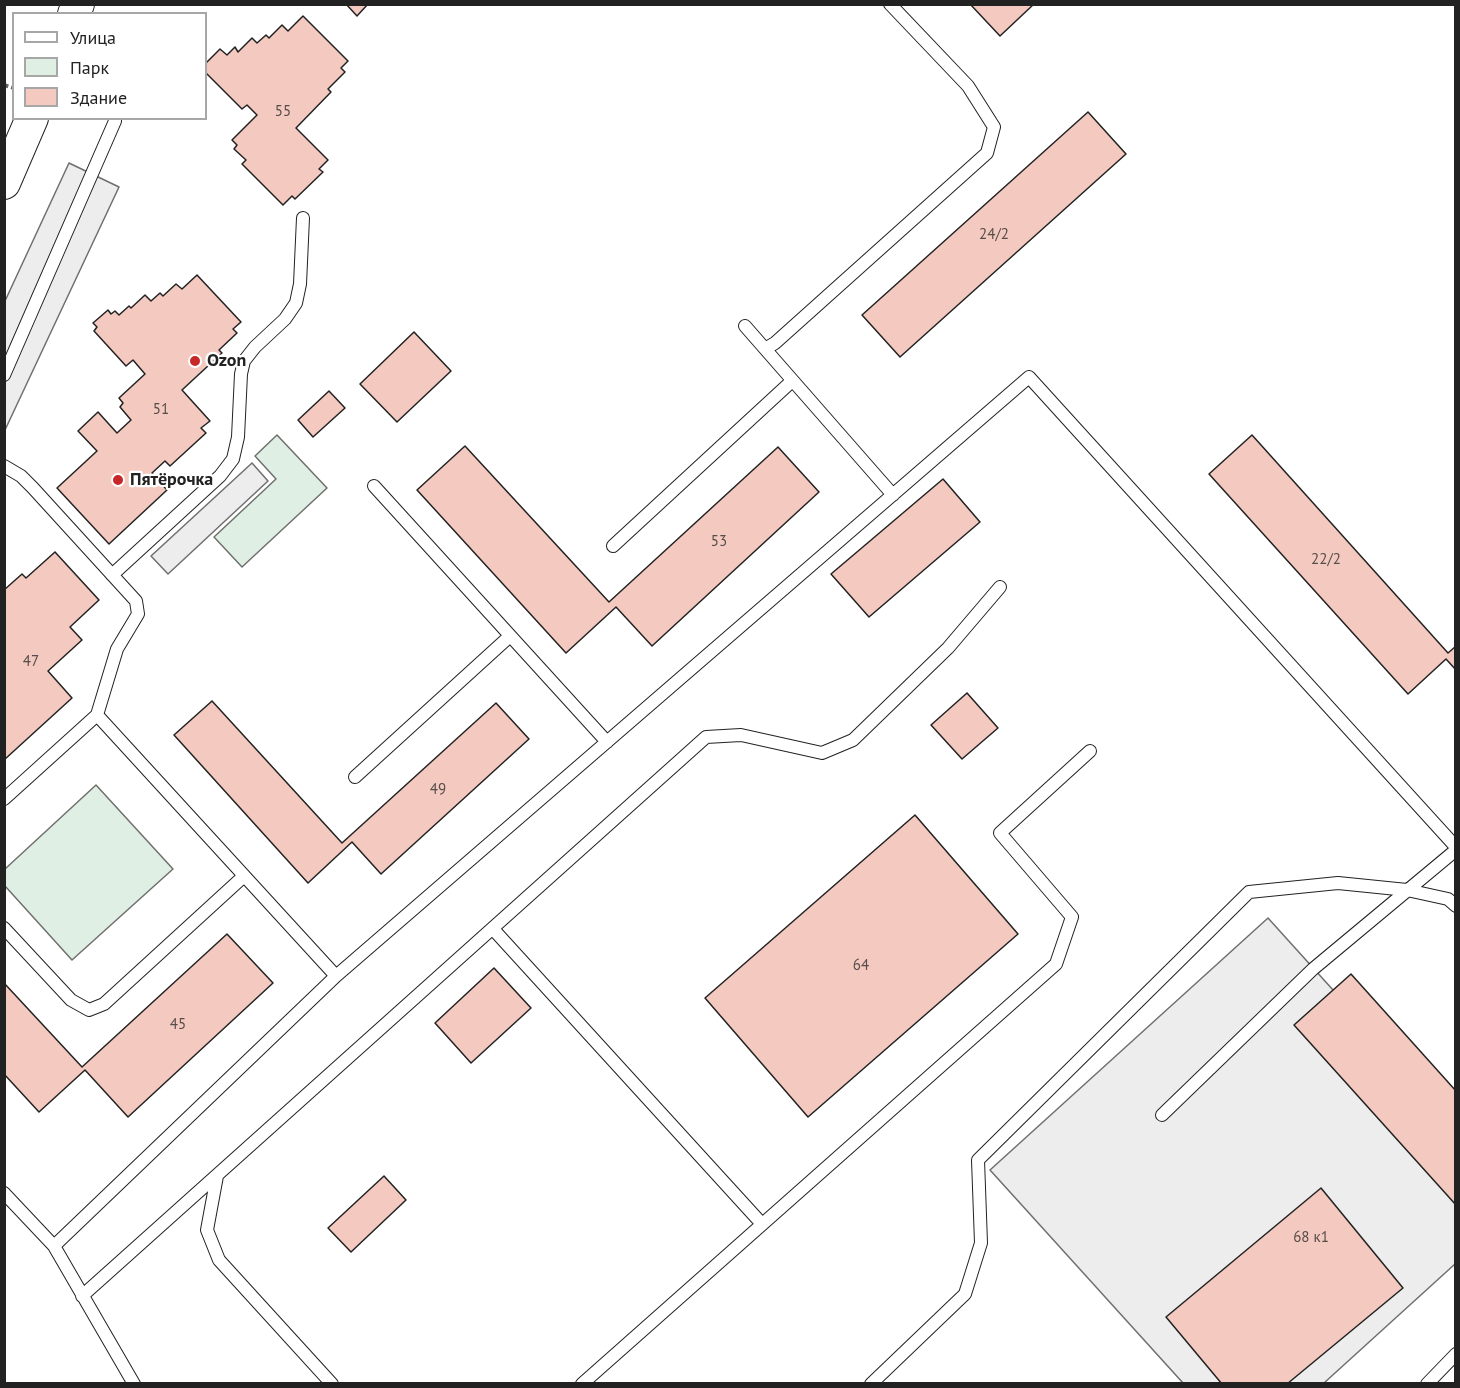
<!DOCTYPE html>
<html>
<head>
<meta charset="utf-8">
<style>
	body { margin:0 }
	#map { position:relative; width:1460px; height:1388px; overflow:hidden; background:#fff; font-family:"PT Sans",sans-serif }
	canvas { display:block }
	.frame { position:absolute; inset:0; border:6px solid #222; pointer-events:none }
	.legend { position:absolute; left:12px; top:12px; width:195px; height:108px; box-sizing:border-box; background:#fff; border:2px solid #a7a7a7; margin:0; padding:8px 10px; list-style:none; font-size:18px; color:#222 }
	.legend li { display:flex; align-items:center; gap:12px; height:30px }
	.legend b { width:30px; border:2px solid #a7a7a7 }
</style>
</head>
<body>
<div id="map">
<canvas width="1460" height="1388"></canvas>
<div class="frame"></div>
<ul class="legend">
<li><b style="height:8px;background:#fff"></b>Улица</li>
<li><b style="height:16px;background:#e0efe3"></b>Парк</li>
<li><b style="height:16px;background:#f3c9c0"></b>Здание</li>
</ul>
</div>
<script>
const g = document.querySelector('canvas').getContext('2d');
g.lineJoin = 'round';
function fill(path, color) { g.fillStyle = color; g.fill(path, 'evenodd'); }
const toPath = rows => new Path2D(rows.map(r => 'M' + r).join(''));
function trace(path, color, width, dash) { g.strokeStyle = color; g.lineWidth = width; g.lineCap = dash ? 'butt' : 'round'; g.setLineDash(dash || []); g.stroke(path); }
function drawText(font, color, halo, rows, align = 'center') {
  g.font = font + ' "PT Sans",sans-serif'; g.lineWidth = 4.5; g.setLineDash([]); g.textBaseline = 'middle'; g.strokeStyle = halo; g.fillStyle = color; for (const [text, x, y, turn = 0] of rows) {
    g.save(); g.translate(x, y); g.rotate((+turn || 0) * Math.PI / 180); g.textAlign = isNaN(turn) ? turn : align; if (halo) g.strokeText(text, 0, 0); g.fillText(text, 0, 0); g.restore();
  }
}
const green = toPath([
	[277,435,327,488,242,567,214,537,276,479,255,456,277,435],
	[96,785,173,869,72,960,5,886,5,869,96,785]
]);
fill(green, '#e0efe3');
trace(green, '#6f6f6f', 1.5);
const parking = toPath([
	[69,163,119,187,5,430,5,301,69,163],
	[252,463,268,481,168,574,151,556,252,463],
	[1268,918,1455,1125,1455,1264,1324,1383,1183,1383,990,1170,1268,918]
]);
fill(parking, '#ededed');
trace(parking, '#6f6f6f', 1.5);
const building = toPath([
	[346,4,368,4,357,16,346,4],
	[970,4,1034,4,1000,36,970,4],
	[303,16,348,61,341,68,345,72,328,89,331,92,296,128,328,160,319,169,323,172,295,199,292,196,283,205,242,164,246,160,234,149,237,145,232,140,257,115,247,105,242,109,206,73,206,63,220,49,227,55,235,47,238,52,252,38,257,43,266,35,269,38,282,25,288,31,303,16],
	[1088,112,1126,154,900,357,862,315,1088,112],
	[197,275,241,322,233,329,237,333,219,350,222,353,182,390,210,421,201,428,206,433,170,466,165,461,152,473,167,490,109,544,57,488,97,451,78,431,98,412,117,433,131,420,120,407,123,403,119,398,145,374,133,360,126,366,94,331,97,327,93,323,108,310,111,314,115,311,119,315,129,306,131,308,145,295,151,301,160,293,163,296,176,284,182,289,197,275],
	[414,332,451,371,397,422,360,384,414,332],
	[329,391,345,408,313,437,298,420,329,391],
	[1252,435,1448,653,1456,646,1456,670,1446,659,1408,694,1209,474,1252,435],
	[465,446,609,602,778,447,819,492,652,646,616,607,566,653,417,490,465,446],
	[943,479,980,522,869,617,831,574,943,479],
	[55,552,99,600,70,627,82,640,48,671,72,698,4,760,4,590,22,574,26,578,55,552],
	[967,693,998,728,962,759,931,725,967,693],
	[212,701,342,843,496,703,529,739,381,874,352,842,308,883,174,735,212,701],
	[915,815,1018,934,808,1117,705,998,915,815],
	[227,934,273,983,128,1117,85,1070,39,1112,4,1074,4,983,82,1067,227,934],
	[494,968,531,1008,471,1063,435,1023,494,968],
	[1351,974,1456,1091,1456,1205,1294,1025,1351,974],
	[384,1176,406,1200,351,1252,328,1228,384,1176],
	[1321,1188,1403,1288,1287,1384,1222,1384,1166,1317,1321,1188]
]);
fill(building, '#f3c9c0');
trace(building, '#222', 1.5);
const service = toPath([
	[745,326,893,495],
	[765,349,775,343,987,153,994,127,968,86,890,4],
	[4,375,115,121],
	[4,466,21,476,33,488,136,601,138,614,117,649,97,715,4,799],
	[374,486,607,742],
	[613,546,792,381],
	[112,575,220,476,233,459,238,437,241,374,244,361,255,347,285,319,296,303,300,284,303,218],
	[97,715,336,976],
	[355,777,510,636],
	[4,928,71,1000,89,1010,104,1004,244,876],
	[493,929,762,1224],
	[1162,1115,1313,969,1456,850],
	[217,1176,207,1230,219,1260,332,1384],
	[4,1193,54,1246,134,1384],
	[54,1246,336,976,1029,377,1456,847],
	[82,1296,706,737,741,735,822,753,853,740,948,648,1000,587],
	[582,1384,1056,964,1072,917,1000,833,1090,751],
	[871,1384,965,1294,981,1243,978,1160,1249,892,1338,883,1407,890,1448,899,1456,906],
	[1427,1384,1456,1354]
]);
const tertiary = toPath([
	[74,14,78,4],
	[4,183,32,118]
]);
trace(service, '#222', 14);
trace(tertiary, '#222', 34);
trace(toPath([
	[4,85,14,88]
]), '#646464', 4, [4.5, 3]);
trace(service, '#fff', 12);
trace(tertiary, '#fff', 32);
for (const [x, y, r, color] of [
	[195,361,6,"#c62828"],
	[118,480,6,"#c62828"]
]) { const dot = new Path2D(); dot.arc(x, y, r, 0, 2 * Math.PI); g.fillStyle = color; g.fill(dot); trace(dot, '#fff', 2); }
drawText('15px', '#564c4a', null, [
	["55",283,112],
	["24/2",994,235],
	["51",161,410],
	["53",719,542],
	["22/2",1326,560],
	["47",31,662],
	["49",438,790],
	["64",861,966],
	["45",178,1025],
	["68 к1",1311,1238]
]);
drawText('bold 18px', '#222', '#fff', [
	["Ozon",207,361],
	["Пятёрочка",130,480]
], 'left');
</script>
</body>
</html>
